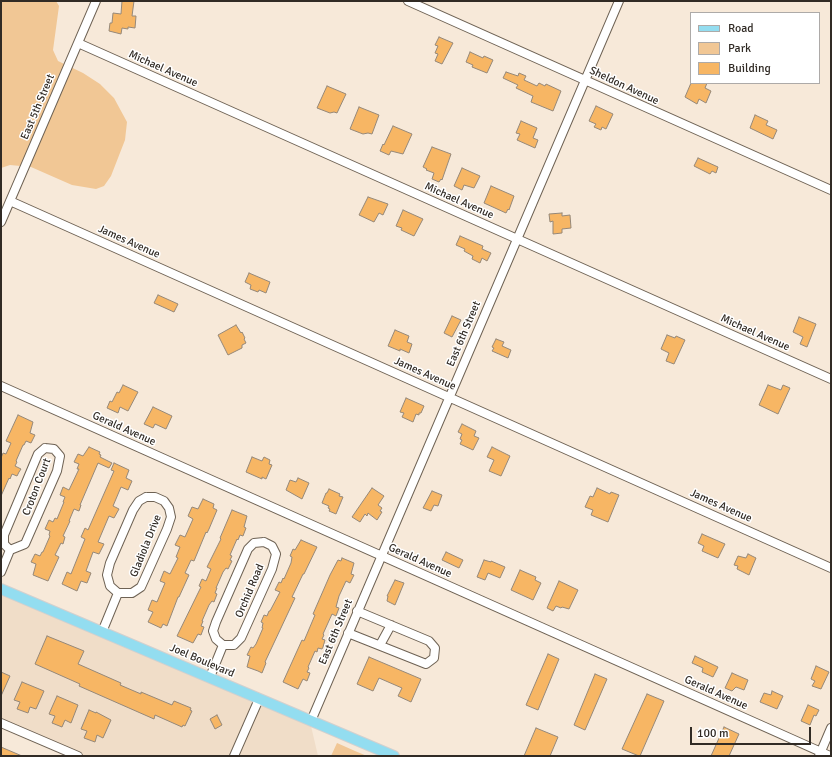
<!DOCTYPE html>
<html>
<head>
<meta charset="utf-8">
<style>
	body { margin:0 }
	#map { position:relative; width:832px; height:757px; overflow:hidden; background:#f7e9d9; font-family:Signika,sans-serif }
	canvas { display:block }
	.frame { position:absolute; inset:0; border:2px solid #312b25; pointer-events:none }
	.legend { position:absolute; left:690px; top:12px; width:130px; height:72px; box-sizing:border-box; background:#fff; border:1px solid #adaaa8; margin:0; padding:5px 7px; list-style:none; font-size:12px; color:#312b25 }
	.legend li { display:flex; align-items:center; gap:8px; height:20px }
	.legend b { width:20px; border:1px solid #adaaa8 }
	.scale { position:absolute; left:690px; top:727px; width:121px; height:18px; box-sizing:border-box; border:2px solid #312b25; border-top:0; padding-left:5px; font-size:12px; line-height:14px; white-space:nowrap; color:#312b25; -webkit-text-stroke:3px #fff; paint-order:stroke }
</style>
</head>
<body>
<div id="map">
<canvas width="832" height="757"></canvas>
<div class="frame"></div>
<ul class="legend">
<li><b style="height:5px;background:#93ddf0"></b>Road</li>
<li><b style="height:11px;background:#f1c795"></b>Park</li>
<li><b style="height:11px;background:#f7b664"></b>Building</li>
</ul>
<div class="scale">100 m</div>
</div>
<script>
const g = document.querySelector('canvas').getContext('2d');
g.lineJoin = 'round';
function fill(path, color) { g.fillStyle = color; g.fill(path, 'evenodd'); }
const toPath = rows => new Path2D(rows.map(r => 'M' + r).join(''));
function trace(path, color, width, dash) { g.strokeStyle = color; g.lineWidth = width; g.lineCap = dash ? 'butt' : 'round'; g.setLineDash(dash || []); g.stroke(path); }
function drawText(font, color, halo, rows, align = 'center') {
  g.font = font + ' Signika,sans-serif'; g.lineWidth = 3; g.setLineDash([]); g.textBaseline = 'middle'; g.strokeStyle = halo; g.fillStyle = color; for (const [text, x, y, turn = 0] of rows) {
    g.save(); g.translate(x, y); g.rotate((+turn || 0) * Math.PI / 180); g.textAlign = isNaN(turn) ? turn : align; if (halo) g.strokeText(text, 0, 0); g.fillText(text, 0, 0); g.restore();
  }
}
fill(toPath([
	[1,593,311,726,318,756,69,756,1,726]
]), '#f0ddc8');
fill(toPath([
	[1,1,56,1,59,6,53,50,58,61,83,73,100,84,114,98,127,122,125,140,111,176,104,186,96,189,72,185,31,167,10,165,1,168],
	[337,743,355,751,367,756,331,756]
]), '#f1c795');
const building = toPath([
	[122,1,134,1,132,16,136,16,135,28,128,27,128,29,122,28,121,34,109,31,110,23,112,23,113,13,121,14,122,1],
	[439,37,453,43,442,64,435,61,438,54,435,53,438,46,435,45,439,37],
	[470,52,483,58,484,56,493,60,487,73,472,67,473,65,466,62,470,52],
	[506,72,518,76,519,73,526,76,524,80,537,86,539,83,545,86,546,84,561,91,553,111,531,102,533,96,516,88,518,85,503,78,506,72],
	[691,83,707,83,705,88,711,91,706,103,699,99,697,104,685,97,691,83],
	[327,86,346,94,337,113,334,112,330,113,317,108,327,86],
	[596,106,613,114,606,129,602,127,601,130,594,127,596,124,589,121,596,106],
	[359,107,379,115,372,134,368,133,363,134,350,129,359,107],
	[755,115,768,121,766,125,777,130,773,139,750,128,755,115],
	[521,121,537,128,533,138,538,140,535,148,517,140,520,134,516,133,521,121],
	[393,126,412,134,403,154,391,151,389,155,380,151,383,144,384,145,393,126],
	[432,147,451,154,442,180,441,179,439,182,432,179,434,173,426,170,427,169,423,167,432,147],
	[698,158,718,167,716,173,712,171,710,174,694,166,698,158],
	[462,168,480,176,474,188,464,185,462,190,454,186,462,168],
	[491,186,514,196,509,210,508,209,506,213,484,203,491,186],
	[368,197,388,204,383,215,379,213,374,222,359,215,368,197],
	[403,210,423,219,414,236,401,230,402,228,396,226,403,210],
	[562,213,562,216,570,215,571,228,562,229,562,233,553,234,553,221,550,222,549,214,562,213],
	[460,236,483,246,482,249,491,253,487,261,482,258,480,263,472,259,473,256,464,251,465,249,456,245,460,236],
	[249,273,270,282,266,293,259,290,258,292,250,289,251,285,245,282,249,273],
	[158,295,178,304,174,312,154,303,158,295],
	[452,316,461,320,452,337,444,333,452,316],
	[799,317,816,324,807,347,800,344,803,337,793,332,799,317],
	[236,325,241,333,242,332,245,338,244,339,246,343,242,345,242,348,228,355,218,335,236,325],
	[395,330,409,336,407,342,412,344,409,353,400,349,400,351,388,346,395,330],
	[667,335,675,338,676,336,685,340,674,364,666,361,669,353,661,349,667,335],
	[496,339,504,342,502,346,511,350,508,358,492,351,494,348,492,347,496,339],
	[123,385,138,392,128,411,120,407,118,413,107,408,110,401,112,402,117,392,119,393,123,385],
	[768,385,781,390,783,385,790,388,778,414,759,405,768,385],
	[406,398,424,406,421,413,419,413,419,415,416,414,413,422,402,417,404,413,400,412,406,398],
	[153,407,172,416,166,429,155,424,153,428,144,424,153,407],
	[18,415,33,422,30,433,35,435,31,443,26,441,24,445,23,445,16,461,17,462,15,466,21,469,19,472,17,476,12,474,10,479,9,478,1,496,1,458,3,453,6,454,11,443,6,441,18,415],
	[462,424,476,431,474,436,479,438,473,450,460,444,462,440,460,439,462,434,458,432,462,424],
	[89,447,100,452,99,454,101,455,100,457,112,463,109,468,98,463,80,505,81,505,79,511,74,509,69,521,70,521,63,536,65,537,63,544,61,543,55,555,59,557,48,581,33,575,36,564,31,562,35,554,40,556,42,552,43,552,50,536,49,535,50,531,45,529,49,520,53,522,55,518,57,519,64,502,63,502,65,497,60,495,63,487,69,490,79,469,77,469,79,464,74,462,78,454,83,456,89,447],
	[492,447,510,456,501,476,489,471,494,460,487,457,492,447],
	[252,457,262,461,264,457,270,460,269,464,272,465,266,479,262,477,262,479,246,472,252,457],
	[114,463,129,470,126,478,132,481,128,490,121,487,113,506,119,509,114,518,109,516,98,542,104,544,99,554,93,552,86,571,91,573,87,583,81,581,77,591,62,584,67,572,71,574,85,539,81,537,85,528,88,530,114,471,111,470,114,463],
	[298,478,309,483,302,499,286,490,290,480,296,482,298,478],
	[372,488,384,496,378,505,382,508,380,511,382,512,377,520,368,513,367,516,365,514,360,522,352,517,372,488],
	[597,488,610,494,611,492,619,495,608,522,591,515,593,510,585,507,590,496,593,497,597,488],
	[329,489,340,494,339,496,343,497,336,514,329,511,330,509,328,508,329,506,322,503,326,493,327,493,329,489],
	[432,491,442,495,438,506,434,505,431,511,423,508,432,491],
	[203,499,214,504,213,508,217,510,209,529,207,533,206,532,194,561,191,560,185,573,189,575,179,597,178,597,167,626,163,624,161,628,148,622,153,612,148,610,152,600,157,602,165,583,160,581,164,571,170,574,178,558,176,557,180,547,175,545,180,535,185,537,193,519,188,516,192,507,198,509,203,499],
	[232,510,247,516,244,527,246,528,243,536,240,535,238,540,237,539,230,555,232,556,230,560,232,561,228,569,226,568,223,572,216,588,217,588,215,593,217,594,214,602,212,601,209,605,202,621,203,621,201,626,204,627,201,635,198,634,193,643,177,636,201,587,199,586,202,579,206,581,211,569,207,567,221,539,220,538,232,510],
	[702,534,725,544,718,558,702,551,704,546,698,543,702,534],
	[301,540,317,547,304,574,303,574,292,597,295,598,265,662,266,663,262,673,258,671,247,667,250,656,247,655,251,647,253,648,256,644,263,628,262,628,263,623,261,622,264,615,267,616,269,611,270,611,280,592,275,590,279,582,281,583,283,578,284,579,291,563,292,557,290,556,293,549,295,550,301,540],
	[446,552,463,560,459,568,442,560,446,552],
	[748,554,756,558,749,575,737,569,738,566,734,565,738,556,746,558,748,554],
	[342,558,354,563,351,574,354,575,350,583,346,581,339,596,336,607,339,608,336,616,332,614,323,634,324,635,322,639,325,640,323,647,322,649,318,648,317,652,315,651,308,667,309,668,307,672,310,673,307,681,303,679,298,689,283,682,302,640,304,641,315,615,313,614,330,575,338,560,341,561,342,558],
	[484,560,491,562,491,561,505,567,500,578,488,573,485,580,477,577,484,560],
	[520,570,536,577,535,580,541,583,533,600,511,590,520,570],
	[395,580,404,583,395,605,387,601,388,596,387,596,395,580],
	[559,581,578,590,569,609,562,607,561,608,556,606,553,611,547,608,559,581],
	[47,636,84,651,78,664,121,683,120,685,141,694,141,692,172,705,174,701,191,708,190,710,192,711,185,726,183,725,182,727,155,715,154,719,79,686,80,684,35,664,47,636],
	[548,654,559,659,538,710,526,705,548,654],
	[695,656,718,667,713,677,702,672,703,668,692,663,695,656],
	[369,657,421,679,411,702,398,696,402,688,379,678,373,691,357,684,369,657],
	[816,666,829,672,821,689,812,686,815,681,811,679,816,666],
	[1,672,10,676,1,696,1,672],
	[732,673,748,680,744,690,736,687,732,691,725,688,732,673],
	[595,674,607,679,585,730,574,725,595,674],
	[22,682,44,691,36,709,30,707,28,713,17,709,20,702,14,700,22,682],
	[772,691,783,696,777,709,760,702,764,693,771,695,772,691],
	[647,694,664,701,640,756,639,756,622,749,647,694],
	[57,696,78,705,71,723,65,720,62,727,52,723,55,716,49,714,57,696],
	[808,705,819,710,816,716,814,715,810,725,801,721,808,705],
	[89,710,96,713,96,712,111,720,103,738,97,735,95,742,84,738,87,731,81,729,89,710],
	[217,715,222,725,215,729,210,719,217,715],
	[724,727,739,734,729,756,711,756,724,727],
	[536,728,558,737,550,756,524,756,536,728],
	[1,747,22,756,1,756,1,747]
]);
fill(building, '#f7b664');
trace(building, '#958879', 1);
const minor = toPath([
	[408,1,831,190],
	[78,43,831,379],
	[10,201,831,568],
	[1,222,96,1],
	[1,386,830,756],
	[45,448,54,449,60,456,57,471,25,544,10,550,4,544,4,535,38,454,45,448],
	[146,497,155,497,164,501,169,508,171,517,167,529,141,587,132,593,118,593,110,586,107,575,110,563,133,510,139,501,146,497],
	[264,542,272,546,276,554,272,569,241,638,234,645,223,645,216,639,213,631,216,622,248,549,254,543,264,542],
	[1,572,10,550],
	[102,632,118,593],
	[348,633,426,664,434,658,435,648,429,641,357,611],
	[380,645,391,625],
	[210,677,223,645],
	[311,721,619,1],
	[1,723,78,756],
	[234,756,259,699],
	[819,756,831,728]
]);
const major = toPath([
	[1,589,394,756]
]);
trace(minor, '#6e6254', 10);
trace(major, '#d2d0cf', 12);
trace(minor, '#fff', 8);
trace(major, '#93ddf0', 10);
drawText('11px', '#312b25', '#fff', [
	["Michael Avenue",163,69,24],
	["Sheldon Avenue",624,86,25],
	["East 5th Street",38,107,-67],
	["Michael Avenue",459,201,24],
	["James Avenue",129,242,24],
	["Michael Avenue",755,333,24],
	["East 6th Street",464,334,-67],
	["James Avenue",425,374,24],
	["Gerald Avenue",124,429,24],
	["Croton Court",37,487,-69],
	["James Avenue",721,506,24],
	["Gladiola Drive",146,546,-68],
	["Gerald Avenue",420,561,24],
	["Orchid Road",250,591,-67],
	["East 6th Street",336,632,-67],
	["Joel Boulevard",202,661,23],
	["Gerald Avenue",716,693,24]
]);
</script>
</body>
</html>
